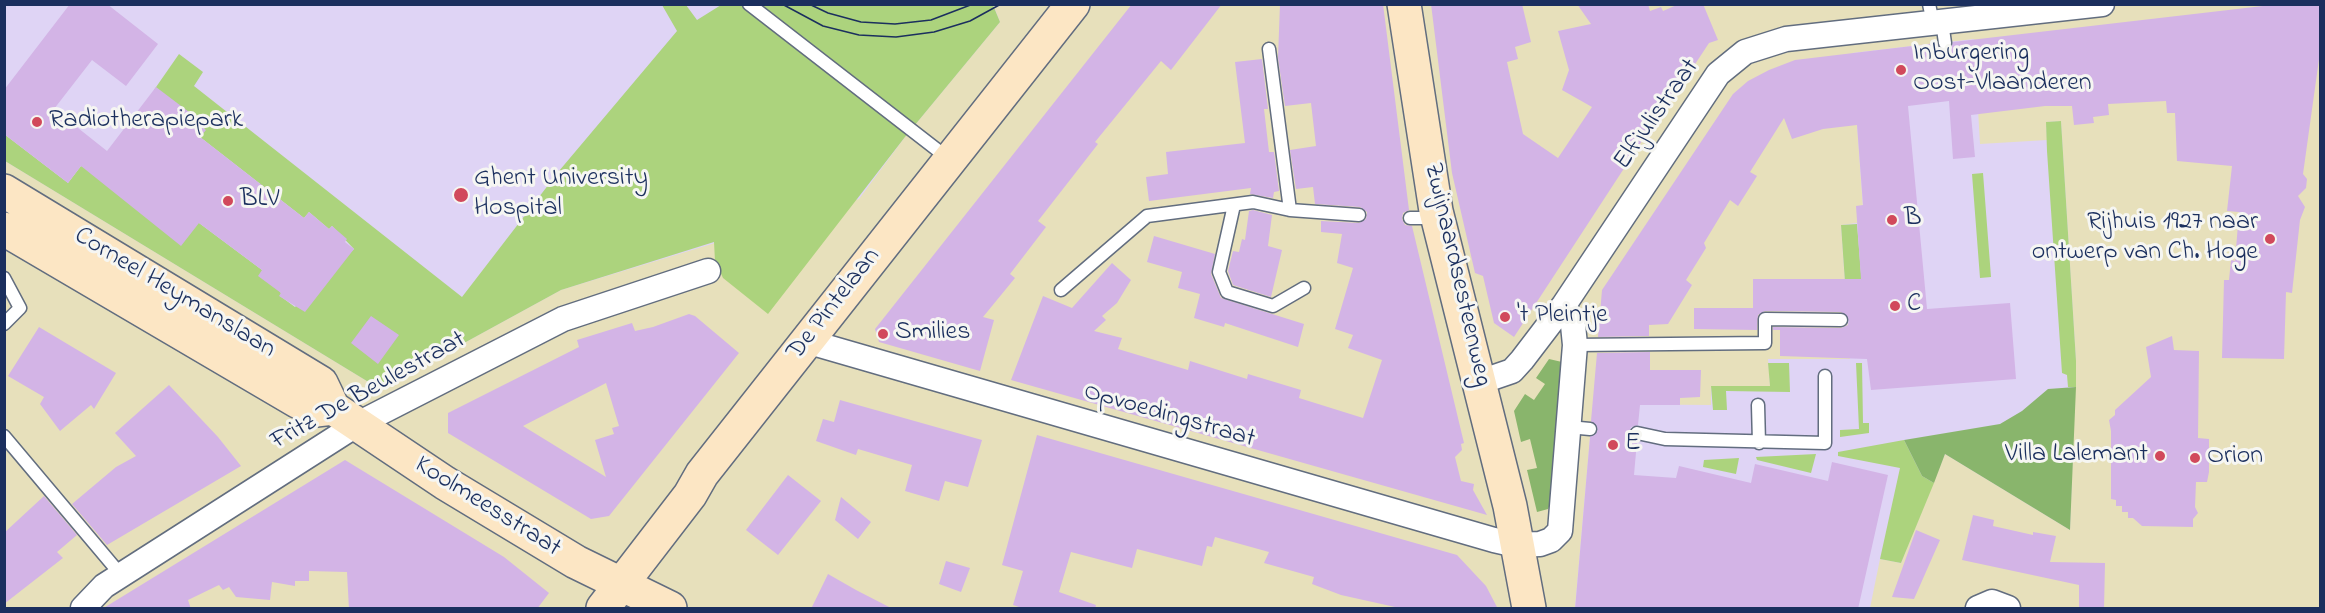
<!DOCTYPE html>
<html>
<head>
<meta charset="utf-8">
<style>
	body { margin:0 }
	#map { position:relative; width:2325px; height:613px; overflow:hidden; background:#e7e0bb; font-family:"Indie Flower",sans-serif }
	canvas { display:block }
	.frame { position:absolute; inset:0; border:6px solid #1b2f5e; pointer-events:none }
</style>
</head>
<body>
<div id="map">
<canvas width="2325" height="613"></canvas>
<div class="frame"></div>
</div>
<script>
const g = document.querySelector('canvas').getContext('2d');
g.lineJoin = 'round';
function fill(path, color) { g.fillStyle = color; g.fill(path, 'evenodd'); }
const toPath = rows => new Path2D(rows.map(r => 'M' + r).join(''));
function trace(path, color, width, dash) { g.strokeStyle = color; g.lineWidth = width; g.lineCap = dash ? 'butt' : 'round'; g.setLineDash(dash || []); g.stroke(path); }
function drawText(font, color, halo, rows, align = 'center') {
  g.font = font + ' "Indie Flower",sans-serif'; g.lineWidth = 6; g.setLineDash([]); g.textBaseline = 'middle'; g.strokeStyle = halo; g.fillStyle = color; for (const [text, x, y, turn = 0] of rows) {
    g.save(); g.translate(x, y); g.rotate((+turn || 0) * Math.PI / 180); g.textAlign = isNaN(turn) ? turn : align; if (halo) g.strokeText(text, 0, 0); g.fillText(text, 0, 0); g.restore();
  }
}
fill(toPath([
	[993,4,1000,22,905,137,859,199,561,290,380,389,5,161,4,5],
	[1974,39,1980,144,2047,140,2046,122,2061,121,2076,361,2070,530,1945,454,1901,563,1880,559,1870,608,1575,608,1593,404,1711,405,1711,386,1770,386,1768,359,1850,359,1841,225,1864,222,1852,53]
]), '#dfd4f5');
fill(toPath([
	[662,5,686,5,697,20,721,5,993,5,1000,22,905,137,768,314,723,278,715,261,714,242,561,290,380,389,5,161,4,134,68,183,81,166,199,223,262,270,281,293,280,296,295,307,354,249,332,226,329,229,309,212,304,218,200,137,205,130,186,115,188,112,154,90,179,54,203,72,194,86,462,297,559,171,677,31],
	[2061,121,2076,361,2076,387,2068,387,2067,375,2062,373,2047,151,2046,122],
	[1983,173,1991,277,1980,278,1972,174],
	[1857,224,1864,311,1847,311,1841,225],
	[1768,363,1789,363,1790,392,1726,391,1727,410,1713,410,1711,386,1770,386],
	[1856,363,1862,363,1863,423,1869,423,1869,433,1840,437,1840,430,1859,429],
	[1904,440,1922,476,1934,483,1901,563,1880,559,1900,468,1838,456,1838,452],
	[1816,454,1811,473,1757,460,1756,457],
	[1739,458,1736,474,1703,467,1704,460]
]), '#acd37d');
fill(toPath([
	[1549,359,1562,362,1555,495,1548,509,1537,512,1527,470,1537,468,1530,439,1521,442,1514,411,1525,394,1534,400,1545,384,1536,378],
	[2076,387,2070,530,1945,454,1934,483,1922,476,1904,440,2000,424,2022,411,2048,389]
]), '#89b56c');
fill(toPath([
	[70,4,107,4,158,44,126,86,92,60,54,109,107,151,156,87,189,112,186,115,206,130,200,137,304,218,309,212,329,229,332,226,347,239,345,242,354,249,305,312,279,296,281,293,258,276,262,270,199,223,181,246,81,166,68,183,4,134,4,90],
	[1132,4,1222,4,1171,70,1161,61,1095,142,1098,144,1038,221,1046,227,1010,274,1015,278,983,317,994,320,980,371,879,342,875,329],
	[1280,4,1383,4,1409,210,1403,213,1402,219,1405,225,1412,226,1464,443,1461,444,1462,450,1455,457,1461,481,1474,484,1473,490,1487,515,1011,380,1043,296,1072,308,1112,263,1131,280,1117,303,1102,316,1106,320,1094,331,1122,338,1118,349,1188,370,1190,361,1247,379,1248,374,1301,390,1299,398,1363,418,1382,360,1348,348,1353,335,1335,329,1353,268,1337,263,1342,234,1321,232,1321,221,1359,223,1366,219,1367,212,1360,207,1315,204,1313,187,1296,189,1290,150,1316,146,1311,103,1285,106,1278,58],
	[1431,4,1522,4,1531,42,1515,47,1518,59,1507,62,1523,134,1558,158,1592,107,1562,90,1569,70,1558,31,1591,24,1577,4,1648,4,1650,11,1661,7,1663,11,1679,4,1703,4,1718,40,1709,43,1653,128,1651,127,1514,337,1494,323,1483,276,1475,273,1452,173],
	[2280,4,2320,4,2320,52,2303,174,2307,179,2306,188,2298,196,2305,207,2300,220,2292,293,2286,292,2284,359,2222,358,2224,280,2229,280,2231,260,2235,261,2239,212,2227,211,2232,166,2177,161,2175,113,2167,113,2166,101,2108,104,2109,115,2093,117,2094,123,2074,125,2072,106,2045,106,1971,115,1975,157,1953,159,1949,101,1908,106,1927,309,2010,303,2016,379,1871,390,1867,359,1780,356,1780,330,1773,330,1773,327,1841,328,1848,325,1849,320,1841,312,1765,311,1758,315,1757,330,1694,329,1694,308,1753,308,1753,279,1861,279,1856,206,1863,205,1857,125,1823,129,1792,139,1784,118,1750,172,1757,176,1738,206,1730,200,1704,243,1706,248,1686,280,1692,285,1668,324,1649,325,1649,336,1598,337,1602,290,1733,94,1748,81,1769,70,1795,60,1937,43,1939,49,1946,51,1951,49,1953,42],
	[1262,59,1268,109,1264,109,1269,152,1274,152,1279,191,1274,192,1273,198,1250,194,1251,188,1149,201,1146,177,1168,174,1166,152,1245,143,1235,62],
	[1253,210,1272,215,1268,246,1282,250,1271,297,1233,285,1228,271,1233,251,1239,252,1242,239,1245,240,1249,211],
	[1154,236,1215,254,1211,274,1221,298,1304,324,1298,347,1225,323,1224,327,1194,318,1200,294,1178,288,1182,272,1147,262],
	[689,314,695,316,739,353,609,516,591,519,448,433,448,413,579,347,577,340,632,323,635,331,653,327],
	[606,383,619,426,612,428,614,434,595,440,606,477,523,426],
	[371,316,399,335,378,364,351,343],
	[39,327,116,373,94,409,91,405,60,431,40,404,44,397,8,376],
	[2172,336,2174,350,2199,351,2198,438,2209,439,2209,472,2207,482,2196,482,2195,507,2198,513,2193,519,2193,527,2142,526,2133,518,2128,518,2128,512,2122,512,2122,506,2116,506,2116,500,2111,499,2111,431,2109,420,2115,415,2115,410,2151,377,2146,347],
	[1650,352,1650,370,1701,370,1700,397,1680,398,1680,405,1640,405,1638,425,1631,427,1629,432,1631,439,1637,441,1634,475,1676,478,1679,466,1751,483,1755,464,1828,481,1832,462,1888,475,1858,609,1575,609,1590,437,1596,434,1598,429,1591,421,1597,353],
	[169,385,218,437,241,466,107,545,72,504,116,467,136,456,115,433],
	[840,400,982,440,968,487,945,481,939,501,905,491,912,465,858,449,856,455,816,441,823,419,834,422],
	[1037,435,1457,555,1486,586,1498,609,1404,609,1341,595,1312,584,1314,577,1264,563,1269,552,1215,537,1212,547,1207,546,1202,566,1137,549,1132,568,1071,552,1059,592,1096,605,1095,609,1025,609,1013,605,1023,571,1002,565],
	[345,460,504,557,549,593,537,609,349,609,347,572,309,571,309,581,295,581,295,586,272,582,270,600,236,597,229,587,223,590,219,585,188,600,191,609,102,609],
	[788,475,821,501,778,555,746,530],
	[44,496,77,535,57,552,63,558,4,604,4,533],
	[841,497,871,522,858,539,835,520],
	[1973,515,1994,520,1993,526,2033,535,2033,532,2056,536,2050,562,2105,563,2104,609,2079,609,2079,585,1962,560],
	[1916,530,1940,540,1914,599,1892,597],
	[946,561,970,568,961,592,939,584],
	[828,574,856,590,893,609,811,609]
]), '#d3b4e6');
const lane = toPath([
	[749,4,949,159],
	[1929,4,1933,23],
	[1942,22,1945,43],
	[1269,49,1290,210],
	[1234,205,1219,272,1227,292,1273,306,1304,288],
	[1410,218,1437,218],
	[4,278,20,308,4,324],
	[1061,290,1147,216,1253,202,1290,210,1359,215],
	[1575,345,1765,343,1765,319,1841,320],
	[1758,405,1759,443],
	[1569,427,1590,429],
	[1637,433,1665,439,1825,443,1825,376],
	[4,436,121,575]
]);
const street = toPath([
	[806,341,1494,540,1516,545,1540,544,1551,540,1560,531,1575,345,1573,325,1564,305],
	[1480,382,1512,371,1522,360,1564,305,1718,74,1745,52,1786,39,2102,4],
	[83,608,104,586,356,425,563,319,708,271],
	[1978,608,1992,602,2008,608]
]);
const secondary = toPath([
	[1404,4,1436,211,1510,506,1529,608],
	[4,191,321,383,333,408,445,483,576,562,670,608],
	[4,229,297,401,316,410,333,408],
	[603,608,690,495,702,474,1073,4]
]);
trace(lane, '#626d7f', 15);
trace(street, '#626d7f', 27);
trace(secondary, '#626d7f', 36);
trace(lane, '#fff', 12);
trace(street, '#fff', 24);
trace(secondary, '#fce6c4', 33);
trace(toPath([
	[782,4,823,26,859,35,896,37,934,32,970,21,1001,4],
	[809,4,828,13,861,22,895,24,931,20,973,4]
]), '#1b2f5e', 1.5);
for (const [x, y, r, color] of [
	[1901,70,6,"#d1495b"],
	[37,122,6,"#d1495b"],
	[461,195,8,"#d1495b"],
	[228,201,6,"#d1495b"],
	[1892,220,6,"#d1495b"],
	[2270,239,6,"#d1495b"],
	[1895,306,6,"#d1495b"],
	[1505,317,6,"#d1495b"],
	[883,334,6,"#d1495b"],
	[1613,445,6,"#d1495b"],
	[2160,456,6,"#d1495b"],
	[2195,458,6,"#d1495b"]
]) { const dot = new Path2D(); dot.arc(x, y, r, 0, 2 * Math.PI); g.fillStyle = color; g.fill(dot); trace(dot, '#f6f6f2', 2); }
drawText('26px', '#1b2f5e', '#f6f6f2', [
	["Inburgering",1913,55],
	["Oost-Vlaanderen",1913,85],
	["Radiotherapiepark",49,122],
	["Ghent University",474,180],
	["Hospital",474,210],
	["BLV",240,201],
	["B",1904,220],
	["Rijhuis 1927 naar",2258,224,"right"],
	["ontwerp van Ch. Hoge",2258,254,"right"],
	["C",1907,306],
	["'t Pleintje",1517,317],
	["Smilies",895,334],
	["E",1625,445],
	["Villa Lalemant",2148,456,"right"],
	["Orion",2207,458]
], 'left');
drawText('26px', '#1b2f5e', '#f6f6f2', [
	["Elfjulistraat",1658,115,-55],
	["Zwijnaardsesteenweg",1456,275,77],
	["Corneel Heymanslaan",174,294,31],
	["De Pintelaan",835,305,-52],
	["Fritz De Beulestraat",369,392,-29],
	["Opvoedingstraat",1169,417,16],
	["Koolmeesstraat",487,508,32]
]);
</script>
</body>
</html>
